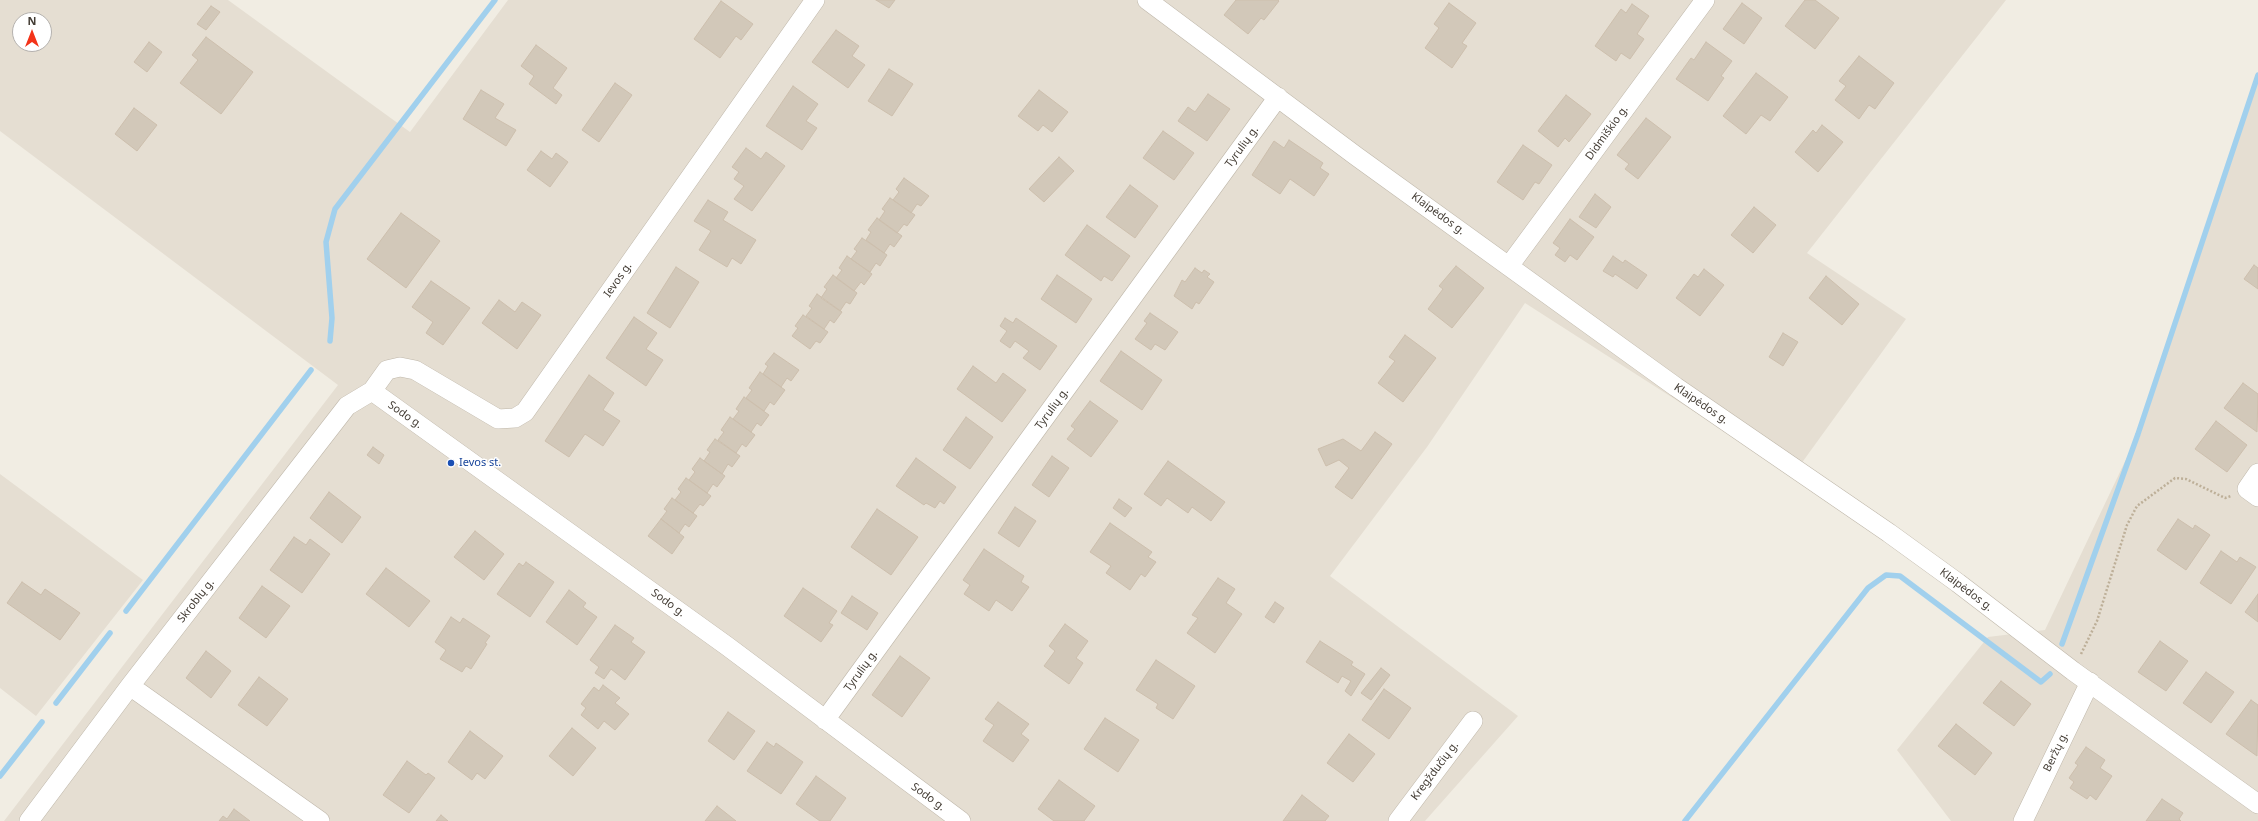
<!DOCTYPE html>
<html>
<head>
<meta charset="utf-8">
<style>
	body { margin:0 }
	#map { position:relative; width:2258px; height:821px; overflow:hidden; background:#f1ede3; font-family:"Noto Sans",sans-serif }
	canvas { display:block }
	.north { position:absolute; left:12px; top:12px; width:40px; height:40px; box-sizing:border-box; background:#fff; border:1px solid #b4b1ae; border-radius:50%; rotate:0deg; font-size:11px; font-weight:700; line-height:16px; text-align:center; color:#433c34 }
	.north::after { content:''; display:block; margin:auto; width:14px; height:18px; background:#f33319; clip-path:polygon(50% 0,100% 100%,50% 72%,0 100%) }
</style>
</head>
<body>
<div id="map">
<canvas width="2258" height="821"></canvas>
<div class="north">N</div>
</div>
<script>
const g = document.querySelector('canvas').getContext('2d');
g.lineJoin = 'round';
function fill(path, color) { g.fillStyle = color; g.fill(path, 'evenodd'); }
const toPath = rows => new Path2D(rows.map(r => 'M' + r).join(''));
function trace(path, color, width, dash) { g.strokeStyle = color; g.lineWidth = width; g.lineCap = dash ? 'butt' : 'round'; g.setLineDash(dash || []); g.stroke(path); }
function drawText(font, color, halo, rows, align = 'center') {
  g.font = font + ' "Noto Sans",sans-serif'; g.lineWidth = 3; g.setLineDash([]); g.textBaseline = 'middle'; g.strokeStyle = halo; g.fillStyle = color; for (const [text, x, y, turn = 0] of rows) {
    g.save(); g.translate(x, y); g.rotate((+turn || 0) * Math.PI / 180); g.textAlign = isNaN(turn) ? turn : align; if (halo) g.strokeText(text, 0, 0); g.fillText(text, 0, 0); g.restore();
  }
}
fill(toPath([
	[0,0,228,0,410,132,508,0,2006,0,1807,253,1906,319,1793,475,1525,303,1427,447,1330,576,1518,716,1425,821,4,821,338,385,0,131],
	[20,20,44,20,44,44,20,44],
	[2258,75,2258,821,1951,821,1897,750,1988,637,2045,630,2138,434],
	[0,474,143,580,36,716,0,688]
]), '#e5ded2');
trace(toPath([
	[330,341,332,318,326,242,335,209,495,0],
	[126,611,311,370],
	[2062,644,2138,434,2258,75],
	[56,703,110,633],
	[0,776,42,722],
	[1685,821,1868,588,1886,575,1900,576,2041,682,2050,674]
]), '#a1d0ed', 5.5);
const building = toPath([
	[876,0,895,0,889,8,876,0],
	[1236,0,1278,0,1279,1,1264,20,1261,18,1248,34,1224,15,1236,0],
	[1805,0,1815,0,1839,18,1815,49,1785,26,1805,0],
	[721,1,753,24,741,40,736,36,720,58,694,39,721,1],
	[1449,3,1476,23,1462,43,1467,46,1452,68,1425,48,1439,28,1434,24,1449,3],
	[1742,3,1762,18,1744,44,1723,29,1742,3],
	[1632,4,1649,16,1637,34,1644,39,1630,59,1621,53,1616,61,1595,46,1621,9,1626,13,1632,4],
	[211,6,220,12,206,30,197,24,211,6],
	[836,30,859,46,852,56,865,65,848,88,812,62,836,30],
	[206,37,253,72,221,114,180,83,198,60,192,55,206,37],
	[149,42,162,52,147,72,134,62,149,42],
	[1706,42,1732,61,1721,76,1724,78,1708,101,1676,79,1691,58,1694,60,1706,42],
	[536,45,567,68,553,88,562,95,556,104,529,84,534,76,521,66,536,45],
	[1859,56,1894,83,1875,109,1869,105,1859,119,1835,100,1846,86,1839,81,1859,56],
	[889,69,913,84,892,116,868,101,889,69],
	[1756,73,1788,97,1770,121,1761,115,1746,134,1723,116,1756,73],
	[615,83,632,95,599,142,582,130,615,83],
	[793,86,818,104,806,121,817,128,802,150,766,126,793,86],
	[481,90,504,104,495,118,516,130,506,146,463,119,481,90],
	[1039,90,1068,112,1052,132,1043,125,1038,131,1018,116,1039,90],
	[1208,94,1230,109,1207,141,1178,121,1188,107,1195,112,1208,94],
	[1566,95,1591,114,1569,142,1565,138,1558,147,1538,131,1566,95],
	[134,108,157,125,137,151,115,134,134,108],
	[1646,118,1671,137,1638,179,1625,169,1629,164,1617,155,1646,118],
	[1822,125,1843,142,1818,172,1795,152,1813,130,1816,133,1822,125],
	[1163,131,1194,153,1174,180,1143,158,1163,131],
	[1289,140,1323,163,1320,168,1329,174,1314,196,1290,179,1280,194,1252,175,1274,141,1284,148,1289,140],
	[1523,145,1552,165,1539,184,1535,182,1523,200,1497,182,1523,145],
	[746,148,761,159,766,152,785,166,752,211,734,199,744,186,734,179,739,172,732,167,746,148],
	[541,151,552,159,556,153,568,162,550,187,527,170,541,151],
	[1059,157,1074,171,1044,202,1029,189,1059,157],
	[904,178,929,196,921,206,917,204,911,213,893,200,899,192,896,189,904,178],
	[1130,185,1158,206,1135,238,1106,217,1130,185],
	[1595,194,1611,207,1596,228,1579,217,1595,194],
	[890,198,915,215,907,226,904,224,897,233,879,220,885,211,882,209,890,198],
	[708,200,728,212,723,220,756,240,741,264,732,258,727,267,699,250,711,231,694,221,708,200],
	[1754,207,1776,225,1753,253,1731,235,1754,207],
	[401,213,440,241,406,288,367,259,401,213],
	[877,218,902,236,894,247,890,244,884,253,866,240,871,232,868,230,877,218],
	[1570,219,1594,237,1577,260,1570,255,1565,262,1555,255,1560,248,1553,243,1570,219],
	[1087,225,1130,256,1112,281,1104,276,1101,281,1065,255,1087,225],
	[862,238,887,255,880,266,876,263,870,272,851,259,857,251,854,249,862,238],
	[847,256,872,274,864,285,861,282,854,291,836,278,842,270,839,268,847,256],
	[1613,256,1623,263,1625,260,1647,275,1637,289,1615,274,1613,277,1603,271,1613,256],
	[2254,265,2258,268,2258,289,2244,279,2254,265],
	[1456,266,1484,288,1452,328,1428,309,1443,289,1439,286,1456,266],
	[676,267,699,282,670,328,647,313,676,267],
	[1195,268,1202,273,1204,270,1210,274,1207,277,1214,282,1199,304,1196,302,1192,309,1174,296,1182,280,1185,282,1195,268],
	[1704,269,1724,285,1700,316,1676,298,1694,274,1698,277,1704,269],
	[833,275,857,293,850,304,846,302,840,311,821,298,827,289,824,287,833,275],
	[1057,275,1092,299,1076,323,1041,299,1057,275],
	[1826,276,1859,304,1842,325,1809,298,1826,276],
	[431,281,470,308,443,345,426,333,433,322,412,307,431,281],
	[817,294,842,312,834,323,830,320,824,329,806,316,812,308,809,306,817,294],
	[499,300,515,312,522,302,541,315,517,349,482,323,499,300],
	[1150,313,1178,332,1165,350,1155,344,1151,350,1135,339,1147,323,1144,321,1150,313],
	[803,315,828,332,820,343,816,341,810,349,792,336,798,328,795,326,803,315],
	[634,317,657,333,646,349,663,360,646,386,606,358,634,317],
	[1005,318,1013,323,1016,318,1057,346,1040,370,1023,358,1029,351,1015,341,1010,348,1000,341,1007,331,1000,326,1005,318],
	[1783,333,1798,342,1783,366,1769,357,1783,333],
	[1405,335,1436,358,1403,402,1378,383,1395,361,1389,357,1405,335],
	[1121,351,1162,380,1142,410,1100,381,1121,351],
	[774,353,799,370,791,381,787,378,781,387,763,374,768,366,765,364,774,353],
	[973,366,996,383,1003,373,1026,390,1002,422,957,389,973,366],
	[760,372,785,390,774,405,770,402,764,411,746,398,752,390,749,388,760,372],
	[589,375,614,393,603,410,620,421,603,446,585,434,569,457,545,441,589,375],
	[2243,383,2258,394,2257,432,2224,408,2243,383],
	[744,397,769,415,761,426,757,423,751,432,733,419,739,411,736,409,744,397],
	[1090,401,1118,421,1091,457,1067,439,1075,429,1071,426,1090,401],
	[730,417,755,435,746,447,742,444,736,453,718,440,724,432,721,430,730,417],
	[966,417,993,437,970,469,943,450,966,417],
	[2216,421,2247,445,2227,472,2195,449,2216,421],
	[1375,432,1392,444,1352,499,1335,487,1349,468,1339,460,1326,466,1318,449,1343,439,1361,451,1375,432],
	[715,439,740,456,732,467,728,464,722,474,704,461,710,452,707,450,715,439],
	[373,447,384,455,379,464,367,455,373,447],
	[1052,456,1069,468,1049,497,1032,485,1052,456],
	[700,458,725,476,717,487,713,484,707,493,689,480,695,472,692,469,700,458],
	[916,458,956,487,944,504,940,501,935,508,926,503,924,505,896,486,916,458],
	[1168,461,1225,502,1211,521,1192,507,1188,513,1167,498,1161,506,1144,494,1168,461],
	[686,478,711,496,703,506,700,504,693,513,675,500,681,492,678,489,686,478],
	[329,492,361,517,342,543,310,518,329,492],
	[672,498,697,516,689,527,685,524,679,533,661,519,667,511,664,509,672,498],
	[1119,499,1132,508,1125,517,1113,508,1119,499],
	[1015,507,1036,521,1019,547,998,533,1015,507],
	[877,509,918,537,891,575,851,547,877,509],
	[661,519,684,537,672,554,648,536,661,519],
	[2178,519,2193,529,2195,525,2210,535,2186,570,2157,550,2178,519],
	[1110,523,1152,552,1148,557,1156,562,1145,577,1141,574,1130,590,1106,573,1111,566,1090,552,1110,523],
	[475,531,504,554,484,580,454,557,475,531],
	[294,537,306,545,310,539,330,554,302,593,270,570,294,537],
	[984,549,1024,576,1021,582,1029,587,1012,611,996,600,989,611,964,594,970,585,963,580,984,549],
	[2221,551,2237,562,2240,557,2256,567,2231,604,2200,583,2221,551],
	[526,562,554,582,530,617,497,594,519,563,523,566,526,562],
	[386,568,430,601,409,627,366,594,386,568],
	[1218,578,1235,589,1226,603,1242,614,1215,653,1187,633,1198,618,1192,615,1218,578],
	[22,582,41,595,45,589,80,613,60,640,7,603,22,582],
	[262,586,290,606,266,638,239,618,262,586],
	[803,588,837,611,829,623,833,625,821,642,784,616,803,588],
	[569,590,586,603,583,607,597,617,577,645,546,622,569,590],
	[2258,594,2258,622,2245,612,2258,594],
	[852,596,878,613,867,630,841,613,852,596],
	[1275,602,1284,608,1274,623,1265,617,1275,602],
	[451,617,460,623,463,618,490,636,485,643,487,644,471,669,466,666,462,672,440,659,446,650,435,642,451,617],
	[1065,624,1088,641,1076,658,1083,663,1069,684,1044,666,1055,651,1049,646,1065,624],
	[615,625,634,638,631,642,645,652,625,680,611,669,604,679,595,673,599,667,590,660,615,625],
	[1320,641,1353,662,1351,665,1365,674,1351,696,1345,691,1351,681,1342,676,1338,683,1306,662,1320,641],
	[2160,641,2188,661,2166,691,2138,672,2160,641],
	[206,651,231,671,211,698,186,678,206,651],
	[900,656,930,678,902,717,872,695,900,656],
	[1156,660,1195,686,1173,719,1156,708,1158,704,1136,690,1156,660],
	[1381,668,1390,675,1371,700,1361,693,1381,668],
	[2206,672,2234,692,2211,723,2183,703,2206,672],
	[259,677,288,699,267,726,238,705,259,677],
	[2001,681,2031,704,2014,726,1983,703,2001,681],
	[603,685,620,698,615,703,629,714,615,730,604,721,598,729,581,715,586,708,581,704,594,687,599,691,603,685],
	[1384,689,1411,708,1389,739,1362,720,1384,689],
	[2251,700,2258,705,2257,756,2226,734,2251,700],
	[998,702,1029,724,1021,734,1029,740,1013,762,983,741,994,725,985,719,998,702],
	[728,712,755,731,734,760,708,741,728,712],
	[1105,718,1139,740,1118,772,1084,749,1105,718],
	[1956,724,1992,753,1975,775,1938,746,1956,724],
	[572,728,596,748,573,776,549,756,572,728],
	[470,731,503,756,485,779,477,773,472,780,448,762,470,731],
	[1349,734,1375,754,1353,782,1327,763,1349,734],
	[767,742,774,747,776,743,803,762,781,794,747,771,767,742],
	[2086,747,2105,760,2100,768,2112,776,2096,800,2090,795,2087,799,2070,788,2074,782,2069,778,2078,765,2075,763,2086,747],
	[407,761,426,775,428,773,435,778,409,813,383,795,407,761],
	[816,776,846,798,830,821,820,821,796,804,816,776],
	[1059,780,1095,806,1084,821,1054,821,1038,809,1059,780],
	[1302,795,1329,816,1325,821,1283,821,1302,795],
	[2162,799,2183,813,2179,819,2181,821,2146,821,2162,799],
	[717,806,736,821,705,821,717,806],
	[234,809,250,821,219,821,223,816,227,819,234,809],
	[441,815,448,821,436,821,441,815]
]);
fill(building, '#d2c8b9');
trace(building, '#cdbfad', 1);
const minor = toPath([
	[1147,0,1356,156,1676,387,1889,533,1958,583,2073,671,2258,804],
	[1509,266,1705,0],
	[372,391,727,646,961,821],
	[2258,473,2247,489,2258,497],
	[130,686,320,821],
	[825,720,1278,97],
	[29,821,130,686,347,406,372,391,387,370,400,367,415,370,498,419,515,418,525,412,815,0],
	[1398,821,1473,721],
	[2023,821,2090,682]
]);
trace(minor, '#bfb7aa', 20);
trace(toPath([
	[2081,654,2097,621,2127,525,2137,506,2175,478,2186,479,2225,498,2231,496]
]), '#bdaf98', 2.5, [2, 2]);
trace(minor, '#fff', 19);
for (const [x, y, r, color] of [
	[451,463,4,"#1a4fb4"]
]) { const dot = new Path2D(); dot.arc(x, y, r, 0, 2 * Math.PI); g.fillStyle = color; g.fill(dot); trace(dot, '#fff', 1.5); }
drawText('11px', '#433c34', '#fff', [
	["Didmiškio g.",1607,133,-54],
	["Tyrulių g.",1242,147,-54],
	["Klaipėdos g.",1438,214,36],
	["Ievos g.",618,280,-55],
	["Klaipėdos g.",1701,404,34],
	["Tyrulių g.",1052,409,-54],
	["Sodo g.",405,415,35],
	["Klaipėdos g.",1966,590,37],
	["Skroblų g.",196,601,-52],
	["Sodo g.",668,603,36],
	["Tyrulių g.",861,671,-54],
	["Beržų g.",2056,752,-64],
	["Kregždučių g.",1435,771,-53],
	["Sodo g.",928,797,36]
]);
drawText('11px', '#164399', '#fff', [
	["Ievos st.",459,463]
], 'left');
</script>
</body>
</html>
